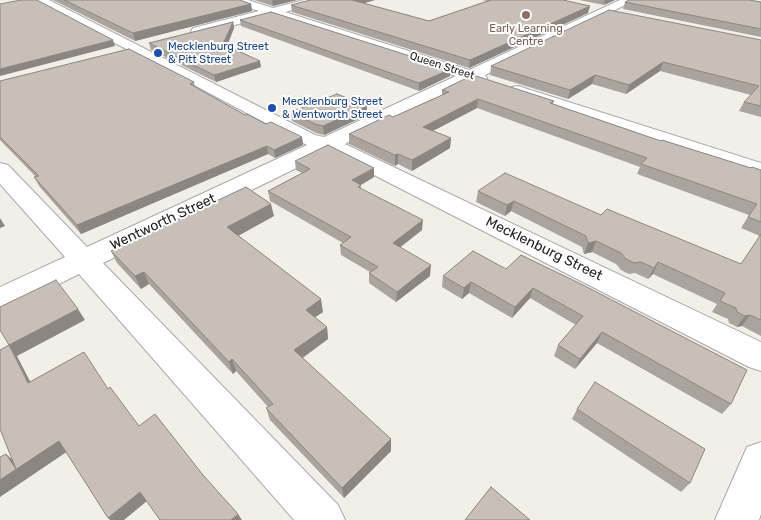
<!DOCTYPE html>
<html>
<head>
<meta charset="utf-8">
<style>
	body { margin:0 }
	canvas { display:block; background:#f2efe9 }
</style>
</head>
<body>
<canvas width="761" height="520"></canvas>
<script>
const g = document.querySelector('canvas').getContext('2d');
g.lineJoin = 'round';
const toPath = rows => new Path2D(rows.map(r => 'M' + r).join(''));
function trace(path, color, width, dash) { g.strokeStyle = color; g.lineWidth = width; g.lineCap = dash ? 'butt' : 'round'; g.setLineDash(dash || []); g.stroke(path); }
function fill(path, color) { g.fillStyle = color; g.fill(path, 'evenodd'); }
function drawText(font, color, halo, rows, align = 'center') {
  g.font = font + ' Rubik,sans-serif'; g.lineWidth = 4; g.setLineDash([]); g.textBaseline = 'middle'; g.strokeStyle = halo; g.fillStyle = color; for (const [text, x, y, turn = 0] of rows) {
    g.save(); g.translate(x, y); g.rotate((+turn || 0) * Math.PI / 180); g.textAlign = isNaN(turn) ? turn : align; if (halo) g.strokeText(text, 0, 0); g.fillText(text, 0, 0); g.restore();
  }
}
const minor = toPath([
	[34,0,49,0,315,135,324,137,456,76,272,15,198,35,193,34,191,31,193,28,259,11,232,2,230,0,248,0,273,8,304,0,323,0,321,2,285,12,469,70,620,0,635,0,485,75,487,78,485,81,479,83,472,81,345,144,761,342,761,371,749,367,329,152,103,263,338,505,345,520,294,520,79,274,11,308,0,311,0,287,65,257,0,184,0,163,8,165,87,247,307,145,34,0],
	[518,86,761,163,761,177,512,95,510,91,512,87,518,86],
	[761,442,761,514,759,520,715,520,747,447,761,442]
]);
trace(minor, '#a9a9a9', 2);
fill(minor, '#fff');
fill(toPath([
	[53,0,240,0,251,4,252,11,135,41],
	[254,0,297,0,273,6],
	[310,0,375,0,363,3,429,21,487,1,482,0,563,0,588,13,469,68,292,12,291,5],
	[579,0,615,0,604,5],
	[625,2,761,2,761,37,623,9],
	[240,20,451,69,450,76,419,91,241,26],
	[233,22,234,28,227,46,261,67,216,82,151,50,149,43],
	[761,40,761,117,739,111,744,102,751,95,660,71,626,94,592,84,568,99,490,75,491,66],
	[0,81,194,82,195,87,245,115,266,124,302,137,303,145,275,158,268,154,81,234,39,186,34,177,36,177,0,140],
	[442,90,554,101,553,104,661,141,751,168,761,170,761,336,742,326,737,327,729,323,728,319,712,312,717,304,674,284,653,274,648,279,635,273,629,274,621,270,616,264,592,252,584,254,582,247,511,211,505,216,476,202,478,191,601,215,741,264,760,236,741,228,749,215,637,174,640,167,477,108,433,131,451,138,450,148,412,171,398,164,395,166,349,144,349,134,393,117,442,95],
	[367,106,367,115,324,135,316,133,292,121,291,112],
	[295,161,374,177,361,185,361,189,422,230,400,247,430,276,396,302,369,283,369,273,370,272,341,255,340,245,343,243,270,201,268,191,302,173,296,170],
	[274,216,238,235,323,312,315,317,327,327,328,339,303,358,391,451,344,498,270,420,266,408,268,407,236,371,233,374,149,284,141,289,117,263,111,251],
	[473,251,731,404,722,414,597,343,575,369,554,356,558,345,576,325,530,298,512,318,469,293,462,299,442,287,443,276],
	[577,409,690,483,681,492,572,419]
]), '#aba49e');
fill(toPath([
	[272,0,297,0,273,6],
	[351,0,375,0,351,7],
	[605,0,615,0,604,5],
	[251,4,252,11,135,41,133,33],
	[590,6,588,13,469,68,470,60],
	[233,22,234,28,225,51,223,44],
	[113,40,115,46,0,76,0,69],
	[260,61,261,67,216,82,214,75],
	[663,62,660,71,626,94,629,85],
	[451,69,450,76,419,91,419,83],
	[595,75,592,84,568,99,570,90],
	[478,99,477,108,423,136,423,127],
	[367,106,367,115,324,135,323,126],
	[302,137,303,145,275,158,274,150],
	[451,138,450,148,412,171,412,160],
	[267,146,268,154,81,234,77,225],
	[398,154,398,164,395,166,395,155],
	[374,168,374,177,352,190,352,180],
	[514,201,511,211,505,216,507,205],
	[271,204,274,216,231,240,227,227],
	[0,218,5,226,0,228],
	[423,220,422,230,393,253,393,243],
	[596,241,592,252,584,254,588,243],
	[658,262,653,274,648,279,654,268],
	[431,265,430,276,396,302,397,292],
	[144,272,149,284,141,289,135,276],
	[471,282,469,293,462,299,464,288],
	[533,288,530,298,512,318,515,307],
	[321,299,323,312,308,322,306,310],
	[78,309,85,320,17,356,36,393,28,383,9,345],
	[750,315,742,326,737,327,745,316],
	[327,327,328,339,296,362,294,350],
	[602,332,597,343,575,369,580,359],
	[232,359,236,371,233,374,229,362],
	[391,439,391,451,344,498,342,488],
	[59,441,68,451,0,497,0,480,6,454,16,463],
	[140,492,147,501,124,520,110,520,108,518],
	[238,514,242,520,231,520]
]), '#8b8681');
const building = toPath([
	[21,0,37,0,113,40,0,69,0,4,21,0],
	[64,0,240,0,251,4,133,33,64,0],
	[310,0,352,0,429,21,491,0,563,0,590,6,470,60,291,5,310,0],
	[629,0,749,0,761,2,761,29,625,2,629,0],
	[609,10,761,40,761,106,744,102,759,86,663,62,629,85,595,75,570,90,491,66,609,10],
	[271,12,451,69,419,83,240,20,271,12],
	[233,22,223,44,260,61,214,75,149,43,233,22],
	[129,49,194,82,190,84,245,115,247,114,266,124,271,122,302,137,274,150,267,146,77,225,34,177,39,176,0,137,0,81,129,49],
	[473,75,554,101,550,103,661,141,662,140,751,168,752,167,761,170,761,222,748,217,757,204,641,164,647,158,478,99,423,127,451,138,412,160,398,154,395,155,349,134,389,115,393,117,449,92,442,90,473,75],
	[337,94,367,106,323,126,315,124,291,112,337,94],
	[328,145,374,168,352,180,361,185,358,187,423,220,393,243,431,265,397,292,369,273,378,267,340,245,351,237,268,191,310,169,295,161,328,145],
	[505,173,601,215,607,209,741,264,761,234,761,320,750,315,745,316,737,312,736,308,720,301,725,293,680,272,658,262,654,268,641,262,634,263,626,259,621,253,596,241,588,243,586,236,514,201,507,205,478,191,505,173],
	[246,187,271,204,227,227,321,299,306,310,327,327,294,350,391,439,342,488,266,408,273,404,232,359,229,362,144,272,135,276,111,251,246,187],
	[473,251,506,269,521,255,583,285,747,370,731,404,602,332,580,359,558,345,583,316,533,288,515,307,471,282,464,288,443,276,473,251],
	[56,280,78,309,9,345,0,330,0,307,56,280],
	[9,345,28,383,84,352,108,389,110,387,139,426,155,414,203,475,238,514,231,520,160,520,140,492,108,518,59,441,0,480,0,457,6,454,16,469,0,429,0,350,9,345],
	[595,382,705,449,690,483,577,409,595,382],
	[491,487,530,520,465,520,491,487]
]);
fill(building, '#c7bfb8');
trace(building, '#8b8681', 1);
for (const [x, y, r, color] of [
	[526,15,5,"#8d6e63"],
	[158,53,5,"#1a4fb4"],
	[272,108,5,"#1a4fb4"]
]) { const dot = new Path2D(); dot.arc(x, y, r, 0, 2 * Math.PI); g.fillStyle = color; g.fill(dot); trace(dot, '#fff', 2); }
drawText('11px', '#785e54', '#fff', [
	["Early Learning",526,29],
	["Centre",526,42]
]);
drawText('11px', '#164399', '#fff', [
	["Mecklenburg Street",168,47],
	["& Pitt Street",168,60],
	["Mecklenburg Street",282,102],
	["& Wentworth Street",282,115]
], 'left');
drawText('11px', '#222', '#fff', [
	["Queen Street",442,66,18]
]);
drawText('14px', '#222', '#fff', [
	["Wentworth Street",163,222,-25],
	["Mecklenburg Street",544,249,26]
]);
</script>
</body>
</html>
